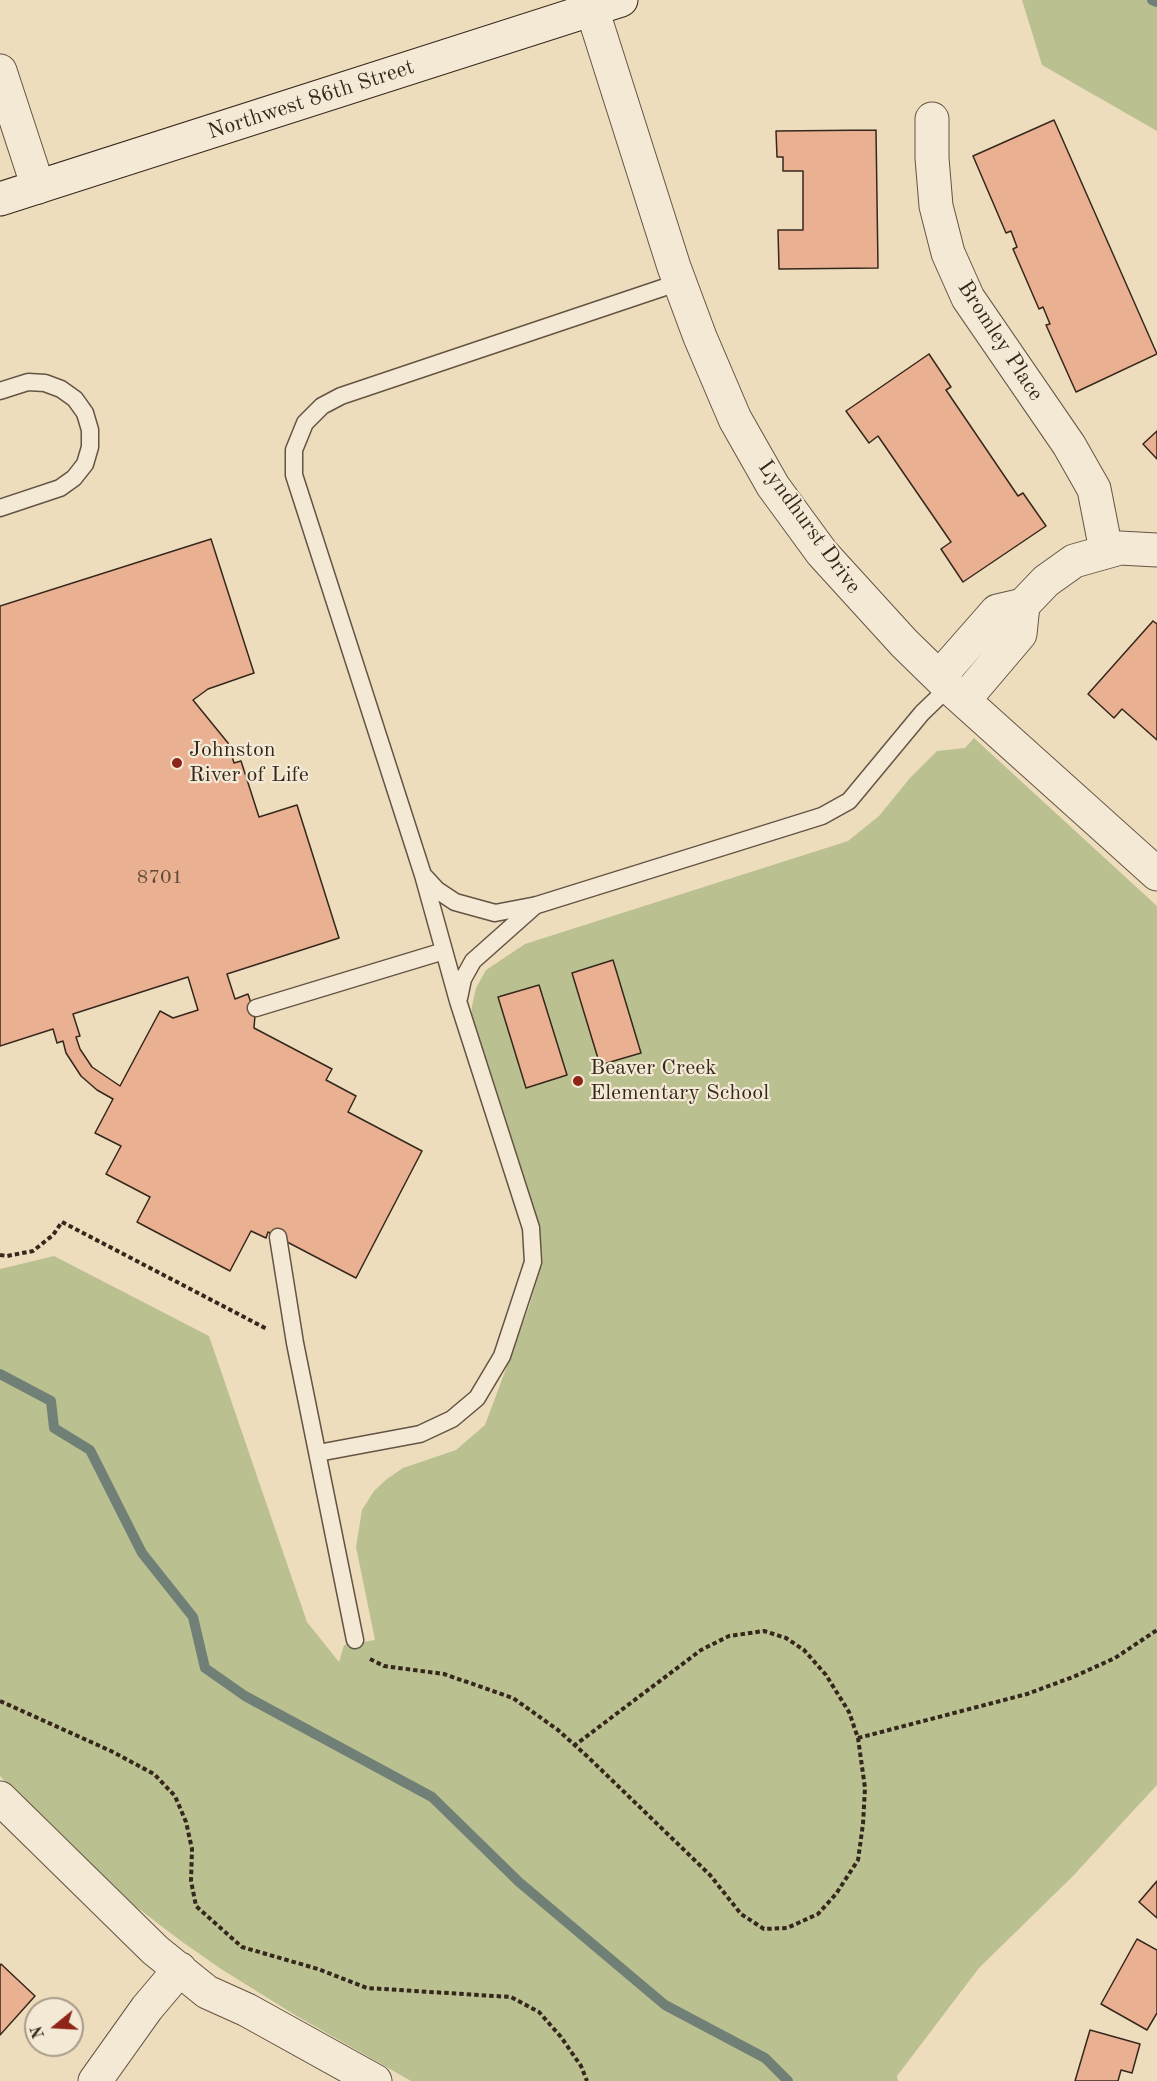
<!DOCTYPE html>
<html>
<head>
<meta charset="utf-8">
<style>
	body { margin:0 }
	#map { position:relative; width:1157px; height:2081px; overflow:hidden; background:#eeddbd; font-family:"Old Standard TT",serif }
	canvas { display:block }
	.north { position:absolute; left:24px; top:1997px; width:60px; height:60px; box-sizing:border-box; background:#f4e9d4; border:2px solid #a89b8a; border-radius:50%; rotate:252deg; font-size:16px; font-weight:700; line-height:24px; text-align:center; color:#36271c }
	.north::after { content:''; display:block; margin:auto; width:21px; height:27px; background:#8f2418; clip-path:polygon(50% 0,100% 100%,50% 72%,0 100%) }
</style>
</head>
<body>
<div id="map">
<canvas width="1157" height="2081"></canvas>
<div class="north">N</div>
</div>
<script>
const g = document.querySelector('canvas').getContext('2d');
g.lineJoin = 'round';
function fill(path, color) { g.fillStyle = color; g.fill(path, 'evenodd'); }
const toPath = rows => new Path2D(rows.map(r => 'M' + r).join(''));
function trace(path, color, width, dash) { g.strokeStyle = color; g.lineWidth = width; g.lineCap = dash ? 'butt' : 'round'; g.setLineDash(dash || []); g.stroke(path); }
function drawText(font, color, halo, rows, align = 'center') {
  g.font = font + ' "Old Standard TT",serif'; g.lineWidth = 4.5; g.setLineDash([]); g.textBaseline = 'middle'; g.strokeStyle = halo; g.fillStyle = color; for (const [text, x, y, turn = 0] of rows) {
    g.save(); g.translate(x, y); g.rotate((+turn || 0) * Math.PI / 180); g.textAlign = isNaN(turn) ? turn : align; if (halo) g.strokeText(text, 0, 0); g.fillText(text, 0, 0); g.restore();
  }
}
fill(toPath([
	[1022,0,1157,0,1157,131,1042,65],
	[974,738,1157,906,1157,1785,1073,1876,979,1968,897,2076,898,2081,411,2081,295,2015,221,1969,181,1941,118,1893,60,1839,0,1776,0,1269,54,1256,209,1336,307,1622,339,1662,344,1645,375,1640,356,1547,362,1510,374,1491,387,1479,403,1468,456,1450,485,1425,529,1307,540,1270,541,1244,537,1222,471,1022,472,1006,476,988,486,970,525,944,848,841,879,816,910,778,937,751,965,748]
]), '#bac090');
trace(toPath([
	[1152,0,1157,2],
	[0,1374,51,1401,54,1428,90,1450,142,1553,193,1617,205,1668,245,1696,432,1797,519,1882,665,2005,765,2058,788,2081]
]), '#718077', 10);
const building = toPath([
	[1054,120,1157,354,1076,392,1046,325,1050,324,1043,307,1039,309,1013,249,1017,247,1011,231,1006,233,973,156,1054,120],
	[876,130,878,268,779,269,778,230,803,230,803,171,783,171,783,157,777,157,776,131,876,130],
	[929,354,951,387,946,390,1018,496,1023,493,1046,526,963,582,941,549,951,542,878,436,869,443,846,411,929,354],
	[1157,431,1157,459,1143,444,1157,431],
	[211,539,254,673,208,689,193,700,228,743,234,763,241,761,259,817,297,805,339,938,227,974,235,999,248,994,255,1015,254,1028,332,1069,326,1080,356,1096,348,1112,422,1151,356,1278,268,1232,266,1238,251,1231,230,1271,137,1222,150,1197,106,1174,121,1146,95,1133,113,1099,97,1090,81,1076,66,1053,63,1041,57,1043,53,1029,0,1046,0,606,211,539],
	[188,977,198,1010,173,1018,160,1011,120,1086,92,1067,80,1049,76,1037,80,1036,73,1014,188,977],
	[1153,621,1157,624,1157,740,1122,709,1114,718,1088,694,1153,621],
	[613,960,641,1053,600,1065,572,973,613,960],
	[539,985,567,1075,526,1088,498,997,539,985],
	[1157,1881,1157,1918,1139,1902,1157,1881],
	[1137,1939,1157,1950,1157,2013,1147,2030,1101,2004,1137,1939],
	[1,1964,35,1996,0,2035,0,1966,1,1964],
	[1090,2030,1140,2044,1132,2073,1121,2070,1118,2081,1075,2081,1090,2030]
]);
fill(building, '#e9b192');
trace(building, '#36271c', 1.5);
const service = toPath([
	[0,391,28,382,45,383,61,389,75,399,85,413,90,430,90,447,85,464,74,478,60,488,0,508],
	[425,877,437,890,455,902,495,913,537,905,822,816,849,801,922,713,949,687],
	[459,998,463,979,473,961,536,905],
	[256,1008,444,951],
	[278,1237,295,1343,355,1640],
	[318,1453,420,1434,452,1419,477,1398,502,1356,533,1262,531,1228,458,1001,423,875,294,475,294,450,305,423,322,406,341,396,680,282]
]);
const minor = toPath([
	[592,9,674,267,700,337,735,419,773,486,822,553,904,643,949,687,1157,874],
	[0,71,38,187],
	[932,119,932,158,936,206,948,253,968,298,1069,445,1094,489,1106,550],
	[939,677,997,611,1023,605,1046,581,1074,561,1120,548,1157,550],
	[964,700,1020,634,1023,605],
	[0,1798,155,1950,207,1992,247,2010,375,2081],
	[95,2081,147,2008,180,1969]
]);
const secondary = toPath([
	[0,199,621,0]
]);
trace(service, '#645444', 19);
trace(minor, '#645444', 35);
trace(secondary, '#36271c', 35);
trace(toPath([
	[0,1255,7,1256,33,1251,53,1235,62,1222,267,1329],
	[370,1659,384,1666,444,1674,513,1698,558,1730,589,1758,710,1875,741,1914,764,1929,787,1928,818,1914,836,1894,858,1860,863,1824,865,1788,858,1738,849,1712,826,1675,804,1650,786,1638,764,1631,729,1636,701,1650,575,1745],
	[0,1701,111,1751,154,1774,175,1796,186,1822,192,1849,191,1881,196,1906,242,1947,318,1969,367,1988,511,1997,539,2012,561,2037,581,2066,587,2081],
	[858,1738,1027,1694,1073,1677,1115,1658,1157,1630]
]), '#36271c', 4, [4.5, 3]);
trace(service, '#f4e9d4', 16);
trace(minor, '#f4e9d4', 33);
trace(secondary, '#f4e9d4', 33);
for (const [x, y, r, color] of [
	[177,763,6,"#8f2418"],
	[578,1081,6,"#8f2418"]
]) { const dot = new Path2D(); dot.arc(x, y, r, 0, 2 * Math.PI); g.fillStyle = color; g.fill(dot); trace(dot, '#f4e9d4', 2); }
drawText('20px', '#634a3a', null, [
	["8701",160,878]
]);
drawText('22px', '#36271c', '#f4e9d4', [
	["Northwest 86th Street",311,100,-18],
	["Bromley Place",1000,341,57],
	["Lyndhurst Drive",809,527,54]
]);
drawText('22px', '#36271c', '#f4e9d4', [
	["Johnston",189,750],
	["River of Life",189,775],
	["Beaver Creek",590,1068],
	["Elementary School",590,1093]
], 'left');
</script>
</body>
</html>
